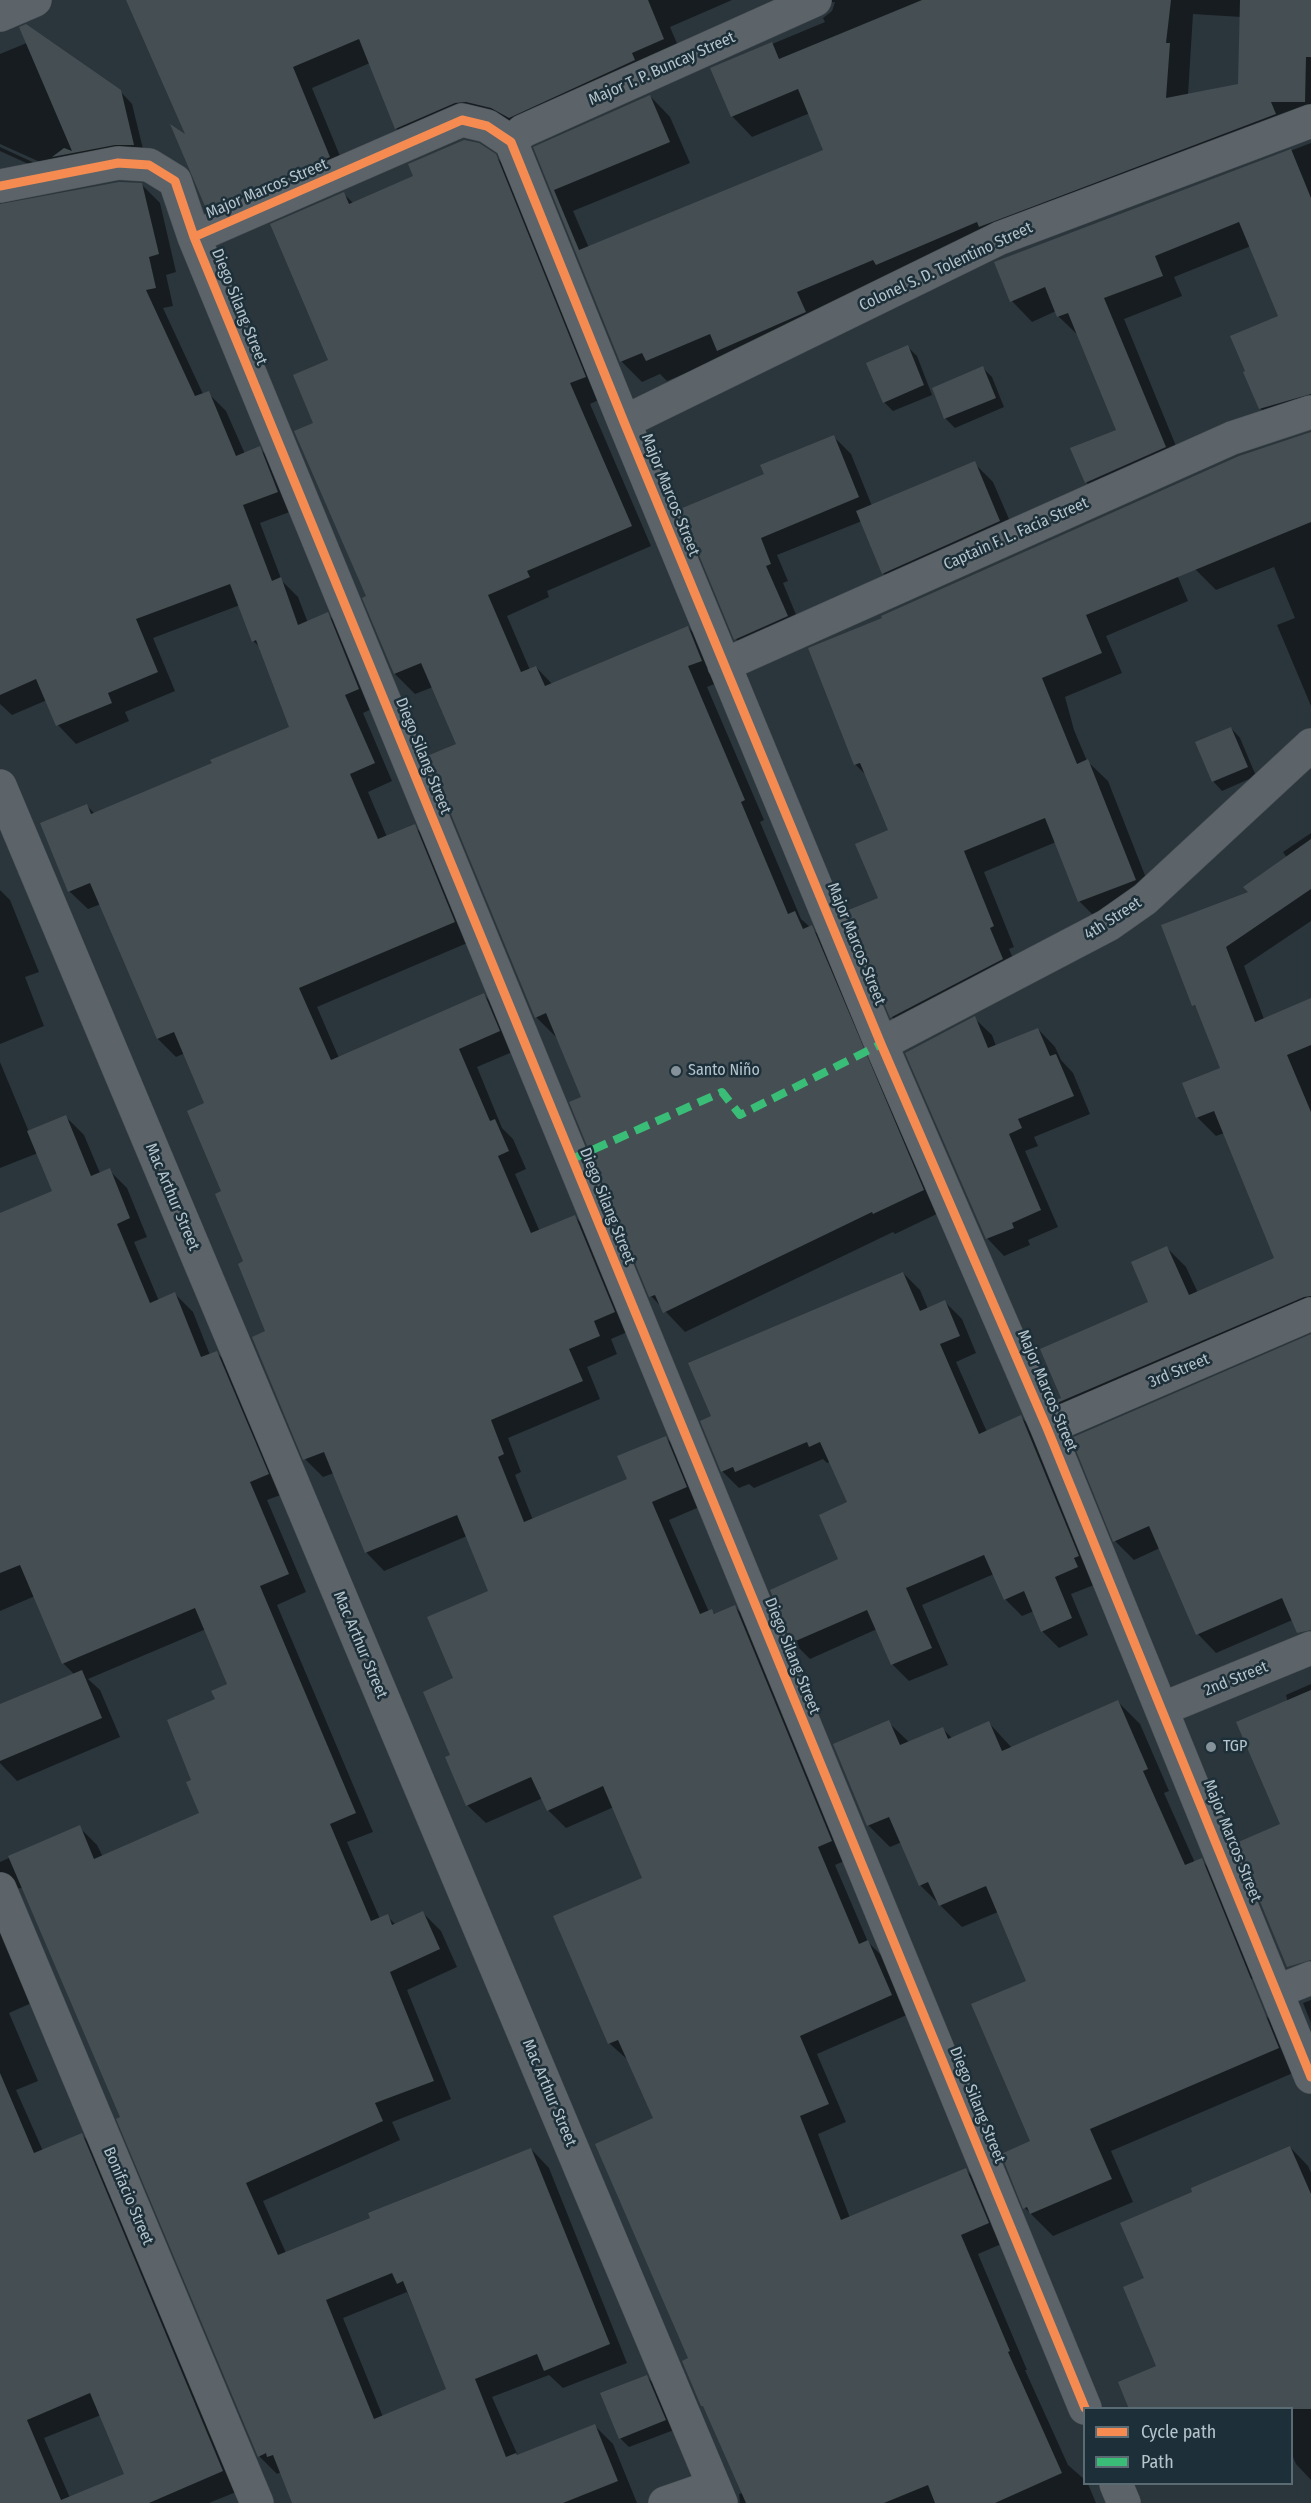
<!DOCTYPE html>
<html>
<head>
<meta charset="utf-8">
<style>
	body { margin:0 }
	#map { position:relative; width:1311px; height:2503px; overflow:hidden; background:#2b363c; font-family:"Fira Sans Condensed",sans-serif }
	canvas { display:block }
	.legend { position:absolute; left:1083px; top:2407px; width:210px; height:78px; box-sizing:border-box; background:#1d2f38; border:2px solid #5a6b74; margin:0; padding:8px 10px; list-style:none; font-size:18px; color:#b5c4cd }
	.legend li { display:flex; align-items:center; gap:12px; height:30px }
	.legend b { width:30px; border:2px solid #5a6b74 }
</style>
</head>
<body>
<div id="map">
<canvas width="1311" height="2503"></canvas>
<ul class="legend">
<li><b style="height:8px;background:#f68b52"></b>Cycle path</li>
<li><b style="height:8px;background:#3abd76"></b>Path</li>
</ul>
</div>
<script>
const g = document.querySelector('canvas').getContext('2d');
g.lineJoin = 'round';
function fill(path, color) { g.fillStyle = color; g.fill(path, 'evenodd'); }
const toPath = rows => new Path2D(rows.map(r => 'M' + r).join(''));
function trace(path, color, width, dash) { g.strokeStyle = color; g.lineWidth = width; g.lineCap = dash ? 'butt' : 'round'; g.setLineDash(dash || []); g.stroke(path); }
function drawText(font, color, halo, rows, align = 'center') {
  g.font = font + ' "Fira Sans Condensed",sans-serif'; g.lineWidth = 5; g.setLineDash([]); g.textBaseline = 'middle'; g.strokeStyle = halo; g.fillStyle = color; for (const [text, x, y, turn = 0] of rows) {
    g.save(); g.translate(x, y); g.rotate((+turn || 0) * Math.PI / 180); g.textAlign = isNaN(turn) ? turn : align; if (halo) g.strokeText(text, 0, 0); g.fillText(text, 0, 0); g.restore();
  }
}
fill(toPath([
	[128,0,732,0,670,27,684,60,513,128,488,122,416,149,396,128,370,63,312,88,349,178,229,230,208,210,188,138],
	[825,0,1311,0,1311,129,725,357,667,381,660,374,642,382,621,361,535,148,650,96,670,117,690,163,573,211,589,248,825,151,810,113,752,137,732,116,712,69,825,22,823,18,832,11,835,2,828,3],
	[1193,14,1241,17,1240,85,1188,95],
	[41,37,120,91,132,104,145,157,46,172,0,151,0,147,39,165,40,162,0,144,0,54],
	[1311,143,1311,419,1281,429,1260,408,1280,317,1251,246,1174,277,1182,296,1124,319,1185,468,1107,503,1086,482,1118,431,1080,337,1059,317,1056,311,1032,322,1012,301,996,263],
	[495,156,516,177,605,397,590,404,651,546,547,591,549,597,507,616,530,670,536,667,552,684,688,627,708,648,722,681,707,687,764,820,760,822,801,919,832,947,943,1211,895,1234,893,1232,685,1332,651,1296,583,1098,557,1038,536,1017,458,745,433,687,415,694,395,674,368,597,315,424,329,361,344,194,354,204],
	[142,185,160,203,176,272,166,275,173,306,163,308,203,394,208,393,226,411,245,454,259,448,277,466,295,510,260,523,282,581,298,597,308,623,327,614,346,632,376,707,363,713,392,781,368,792,387,837,414,826,432,844,472,941,317,1007,339,1058,484,995,502,1013,517,1050,477,1067,502,1128,513,1139,526,1169,515,1174,540,1232,575,1217,593,1235,632,1330,611,1339,617,1354,587,1367,600,1399,508,1438,521,1472,515,1475,533,1520,629,1480,665,1437,684,1456,704,1505,669,1520,709,1612,712,1611,716,1615,735,1607,753,1625,849,1859,835,1865,868,1942,886,1960,909,2014,817,2054,846,2122,818,2134,850,2218,966,2170,984,2188,1006,2242,978,2254,1027,2370,1025,2370,1068,2465,1084,2479,1084,2484,1088,2484,1096,2503,740,2503,739,2494,743,2493,690,2359,655,2119,629,2061,609,2043,644,1879,614,1807,566,1828,548,1810,543,1798,486,1823,467,1805,451,1756,455,1679,490,1591,467,1536,384,1571,366,1552,334,1473,323,1477,305,1459,223,1192,206,1104,185,1053,176,1057,158,1039,101,904,88,909,69,891,87,806,95,814,214,764,291,728,261,648,253,641,240,605,153,638,175,691,125,712,129,721,76,744,58,725,47,700,12,715,0,704,0,205],
	[908,347,917,356,932,395,893,411,884,402],
	[983,368,992,377,1004,407,955,428,945,418,933,389],
	[1311,433,1311,706,1277,625,1295,618,1274,567,1216,590,1195,569,1175,570,1188,601,1106,636,1122,673,1065,697,1074,730,1087,761,1108,781,1155,901,1100,922,1079,901,1056,842,984,872,1014,947,1009,949,1022,980,912,1037,892,1017,880,899,890,831,868,777,855,764,884,619],
	[833,436,851,454,872,506,974,463,993,482,1018,540,902,592,883,573,862,521,777,555,788,581,783,583,804,634,753,657,736,639,766,475],
	[1231,728,1240,738,1256,776,1222,791,1213,781],
	[1311,833,1311,921,1244,966,1264,1019,1311,1000,1311,1320,1077,1421,1058,1402,1150,1303,1167,1248,1186,1267,1198,1293,1276,1259,1224,1133,1216,1136,1197,1117,1222,1068,1198,1009,1194,1005,1250,892,1287,858,1283,852],
	[0,890,10,900,39,972,25,977,44,1026,0,1044],
	[974,1018,992,1035,996,1046,1038,1029,1055,1047,1061,1060,1073,1073,1090,1114,1034,1137,1038,1146,1025,1151,1058,1227,1028,1240,1030,1245,1004,1256,987,1238],
	[0,1062,29,1132,66,1117,84,1135,100,1173,109,1170,127,1188,147,1237,134,1242,159,1301,175,1294,193,1312,210,1355,217,1353,235,1371,286,1493,267,1500,306,1592,277,1605,373,1832,347,1842,380,1919,387,1916,396,1925,423,1913,441,1931,457,1967,407,1990,451,2099,392,2122,400,2140,263,2201,286,2253,372,2219,531,2149,549,2168,627,2363,563,2388,549,2375,492,2397,518,2456,595,2426,613,2444,637,2503,293,2503,281,2472,277,2474,259,2456,122,2118,22,1888,12,1889,0,1903,0,1862,79,1827,97,1845,103,1857,201,1813,193,1781,217,1700,229,1685,206,1629,88,1679,100,1690,120,1737,17,1781,0,1763,0,1706,74,1674,63,1663,35,1596,0,1611,0,1214,54,1192,38,1153,0,1168],
	[407,2292,448,2390,383,2417,343,2318],
	[903,1273,920,1290,928,1309,945,1302,962,1319,976,1353,956,1362,987,1432,1021,1417,1038,1434,1094,1585,1071,1594,1088,1635,1059,1648,1042,1631,1034,1611,1022,1616,1005,1599,994,1574,922,1605,948,1665,909,1681,892,1664,877,1629,810,1659,793,1642,840,1559,849,1503,830,1462,827,1463,823,1459,754,1488,749,1484,739,1488,722,1471,713,1417],
	[1311,1336,1311,1627,1297,1618,1216,1653,1198,1634,1160,1548,1134,1560,1115,1541],
	[1311,1684,1311,1799,1286,1695],
	[1118,1702,1140,1724,1169,1791,1164,1793,1195,1863,1201,1860,1223,1882,1261,1975,1154,2020,1264,2014,1286,2036,1300,2070,1111,2151,1133,2202,1053,2236,1025,2208,1032,2142,1028,1981,998,1912,962,1927,920,1885,902,1842,890,1847,868,1825,888,1722,910,1743,943,1729,952,1738,989,1723,1012,1748],
	[0,1913,36,2001,9,2013,38,2081,16,2090,43,2151,82,2135,100,2153,241,2490,209,2503,0,2503],
	[101,2415,126,2474,70,2498,44,2438],
	[1311,2000,1311,2023,1303,2003],
	[1290,2147,1308,2166,1311,2173,1311,2480,1296,2464,1292,2455,1292,2408,1158,2366,1146,2279,1194,2192],
	[646,2376,656,2386,674,2430,629,2447,620,2438]
]), '#0007');
fill(toPath([
	[126,0,648,0,664,39,632,53,635,60,509,118,491,108,466,102,455,103,395,129,359,39,293,67,330,157,207,211,170,124,185,134],
	[922,0,1171,0,1166,43,1170,43,1166,98,1238,84,1240,0,1311,0,1311,57,1306,57,1305,102,1271,102,1276,114,979,227,977,222,876,265,873,260,797,292,806,312,717,351,710,334,646,361,642,353,620,362,533,147,650,95,670,142,554,190,579,250,823,150,798,89,731,117,710,68,772,42,779,59],
	[26,24,121,90,134,145,115,145,52,157,64,148,72,151,19,27],
	[464,140,479,143,496,154,586,377,570,383,632,526,527,571,530,577,488,595,521,672,536,666,545,686,688,626,702,661,688,666,745,800,741,802,788,914,795,911,803,929,812,925,924,1190,873,1214,872,1212,663,1313,655,1295,649,1297,569,1102,581,1097,546,1013,535,1018,427,756,456,744,421,663,394,674,362,598,366,596,294,431,313,423,293,375,328,360,270,224,344,192,349,204,413,176,408,164],
	[1291,149,1311,198,1311,394,1259,409,1243,372,1245,371,1230,336,1278,316,1239,222,1155,256,1163,276,1104,298,1166,447,1085,483,1070,448,1116,430,1068,313,1057,317,1045,287,1010,302,994,262],
	[119,182,142,183,159,254,149,257,156,288,146,290,195,396,209,391,236,456,260,446,278,492,243,505,272,581,281,577,298,625,328,612,359,689,345,695,375,763,350,774,378,839,415,824,455,922,299,988,331,1060,484,993,500,1031,459,1049,490,1121,495,1119,509,1151,498,1156,531,1233,575,1215,615,1312,594,1321,600,1336,569,1349,583,1381,491,1420,504,1454,498,1457,524,1522,627,1479,617,1456,666,1436,687,1487,652,1502,700,1614,712,1609,714,1614,735,1605,832,1841,818,1847,859,1944,868,1940,892,1995,800,2036,829,2104,800,2116,841,2220,966,2168,989,2223,961,2235,1010,2351,1008,2352,1062,2473,995,2503,935,2503,928,2485,884,2503,746,2503,703,2406,701,2406,682,2361,688,2358,595,2144,653,2118,618,2040,608,2044,553,1916,642,1878,603,1786,547,1811,531,1777,466,1806,445,1757,450,1755,423,1692,453,1678,427,1617,488,1591,457,1515,365,1553,324,1452,303,1460,252,1337,265,1331,238,1264,243,1261,215,1194,221,1191,187,1111,204,1103,174,1032,157,1039,90,883,68,892,40,823,87,804,91,814,212,763,210,760,289,727,256,640,252,642,230,584,136,619,158,672,108,693,112,703,56,726,36,679,0,695,0,204],
	[908,345,924,385,883,403,866,363],
	[983,366,996,398,944,419,932,388],
	[1311,432,1311,522,1086,615,1102,653,1042,678,1077,764,1088,759,1136,880,1078,902,1045,818,964,851,994,926,990,928,1003,959,890,1018,846,911,878,898,855,844,888,830,860,763,854,765,808,648,882,618,881,616,1239,456],
	[834,435,859,497,761,538,771,564,766,566,788,616,734,640,680,509,764,474,760,465],
	[975,461,1000,521,882,574,856,511],
	[1231,727,1248,767,1212,782,1195,742],
	[1311,839,1311,889,1226,947,1255,1022,1311,998,1311,1045,1287,1055,1311,1112,1311,1296,1304,1297,1057,1403,1055,1400,1061,1398,1040,1349,1148,1302,1131,1262,1167,1246,1189,1295,1274,1258,1214,1111,1196,1118,1182,1083,1220,1068,1195,1005,1192,1006,1161,925,1248,892,1243,887],
	[975,1016,988,1048,1038,1028,1050,1056,1056,1054,1074,1096,1018,1119,1022,1128,1009,1134,1041,1210,1012,1223,1014,1228,986,1239,905,1053],
	[66,1115,91,1176,110,1168,130,1218,117,1224,150,1303,175,1292,201,1357,217,1351,269,1474,250,1482,289,1574,260,1586,356,1813,330,1824,371,1921,388,1914,392,1925,423,1911,440,1949,390,1972,434,2081,375,2103,383,2121,246,2183,278,2255,370,2218,368,2213,531,2148,610,2344,544,2371,537,2354,475,2379,506,2457,516,2453,517,2455,595,2424,618,2481,563,2503,292,2503,273,2455,267,2457,266,2453,258,2457,116,2119,120,2117,8,1856,80,1825,94,1859,199,1813,186,1782,191,1780,167,1720,215,1699,211,1691,227,1684,195,1608,62,1664,20,1565,0,1573,0,1213,52,1191,27,1131],
	[392,2273,397,2284,403,2281,446,2389,374,2419,326,2300],
	[903,1272,920,1311,945,1300,960,1336,940,1344,979,1434,1021,1415,1079,1556,1074,1558,1078,1567,1055,1577,1072,1618,1041,1632,1024,1591,1004,1600,984,1555,906,1588,932,1648,891,1665,867,1610,791,1643,770,1590,838,1559,819,1515,847,1502,820,1442,809,1447,807,1442,735,1472,733,1467,721,1472,700,1421,711,1416,688,1363],
	[1311,1334,1311,1630,1297,1633,1282,1598,1196,1635,1149,1526,1113,1542,1071,1438],
	[82,1670,102,1718,0,1761,0,1704],
	[1311,1690,1311,1960,1287,1967,1236,1843,1280,1824,1236,1722],
	[1118,1700,1148,1769,1143,1771,1185,1865,1202,1858,1279,2048,1090,2129,1112,2179,1030,2214,1027,2207,1023,2209,1001,2154,1030,2141,971,2004,1026,1981,986,1886,939,1906,928,1882,919,1886,889,1817,867,1826,833,1744,889,1720,900,1745,943,1727,948,1739,989,1721,1002,1751],
	[0,2073,34,2153,82,2133,223,2471,149,2503,0,2503],
	[90,2393,124,2474,61,2500,27,2420],
	[1290,2146,1311,2194,1311,2409,1129,2409,1118,2382,1156,2366,1123,2287,1144,2278,1120,2223,1192,2192,1191,2188],
	[647,2375,666,2420,619,2439,600,2393]
]), '#454e53');
const street = toPath([
	[0,15,35,0],
	[511,142,523,131,815,0],
	[0,186,118,163,149,165,175,181,194,237,1085,2408],
	[194,237,462,120,487,126,511,142,624,422,881,1044,1047,1428,1311,2077],
	[624,422,1000,238,1311,121],
	[724,665,1232,438,1311,412],
	[0,786,721,2503],
	[881,1044,1108,925,1145,899,1311,745],
	[1047,1428,1311,1314],
	[1162,1709,1311,1648],
	[0,1889,257,2503],
	[1278,1991,1311,1978],
	[1116,2484,1124,2503],
	[665,2503,714,2486]
]);
trace(street, '#495156', 34);
trace(street, '#5c6469', 33);
trace(toPath([
	[572,1159,722,1092,740,1115,881,1044]
]), '#3abd76', 8, [15, 8]);
trace(toPath([
	[0,186,118,163,149,165,175,181,194,237,1085,2408],
	[194,237,462,120,487,126,511,142,624,422,881,1044,1047,1428,1311,2077]
]), '#f68b52', 9);
for (const [x, y, r, color] of [
	[676,1071,6,"#85929a"],
	[1211,1747,6,"#85929a"]
]) { const dot = new Path2D(); dot.arc(x, y, r, 0, 2 * Math.PI); g.fillStyle = color; g.fill(dot); trace(dot, '#1d2f38', 2); }
drawText('16px', '#b5c4cd', '#1d2f38', [
	["Major T. P. Buncay Street",662,69,-24],
	["Major Marcos Street",267,189,-23],
	["Colonel S. D. Tolentino Street",946,267,-25],
	["Diego Silang Street",239,307,68],
	["Major Marcos Street",670,495,68],
	["Captain F. L. Facia Street",1016,534,-24],
	["Diego Silang Street",423,756,68],
	["4th Street",1113,919,-33],
	["Major Marcos Street",856,944,68],
	["Mac Arthur Street",172,1197,67],
	["Diego Silang Street",607,1206,68],
	["3rd Street",1179,1371,-23],
	["Major Marcos Street",1047,1391,67],
	["Mac Arthur Street",360,1645,67],
	["Diego Silang Street",792,1656,68],
	["2nd Street",1236,1679,-22],
	["Major Marcos Street",1232,1841,68],
	["Mac Arthur Street",549,2093,67],
	["Diego Silang Street",977,2105,68],
	["Bonifacio Street",128,2196,67]
]);
drawText('16px', '#b5c4cd', '#1d2f38', [
	["Santo Niño",688,1071],
	["TGP",1223,1747]
], 'left');
</script>
</body>
</html>
